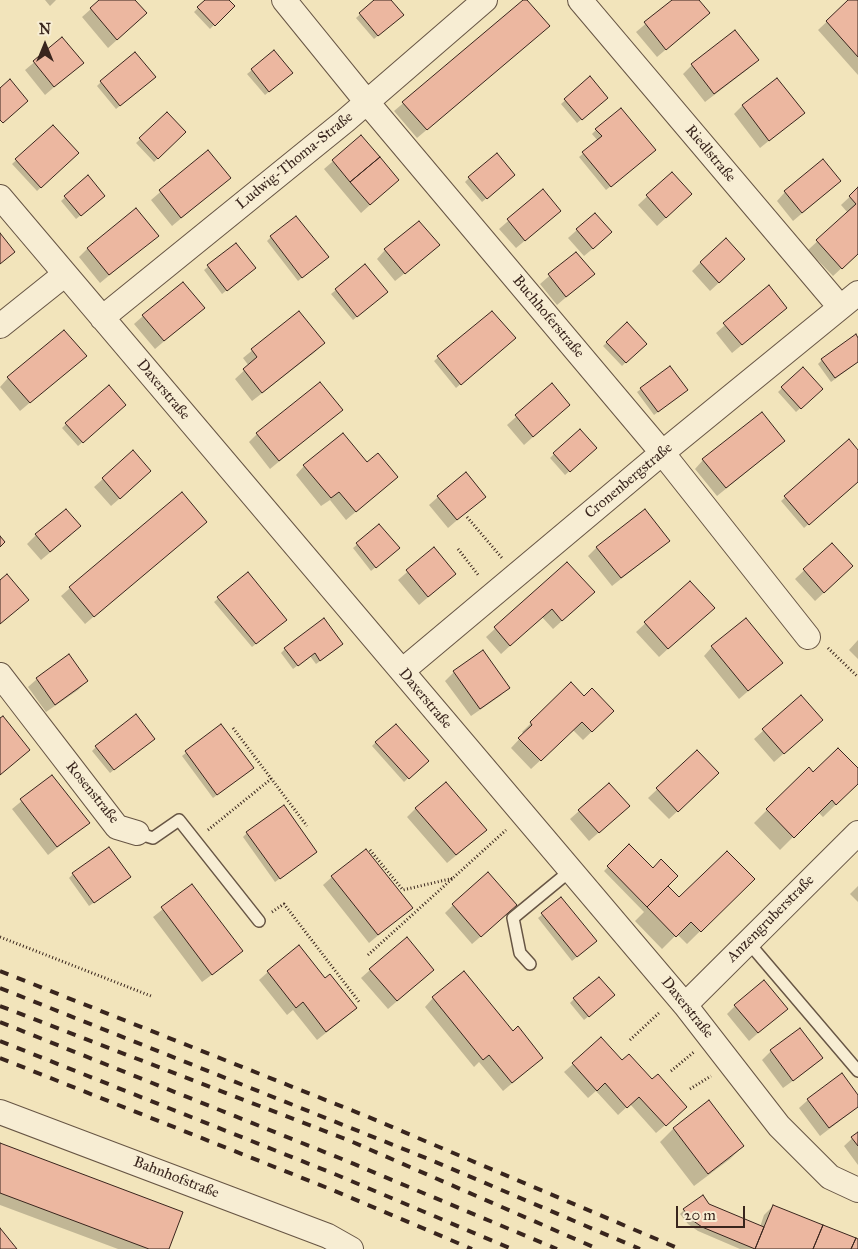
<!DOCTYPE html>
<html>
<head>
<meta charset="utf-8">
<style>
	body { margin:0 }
	#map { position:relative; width:858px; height:1249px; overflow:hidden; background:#f2e4bb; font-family:"IM FELL Great Primer",serif }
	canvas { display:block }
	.north { position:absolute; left:20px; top:20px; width:50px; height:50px; -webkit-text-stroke:4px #f7edd3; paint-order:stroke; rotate:0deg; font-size:14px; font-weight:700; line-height:20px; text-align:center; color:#39251d }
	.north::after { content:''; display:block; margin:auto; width:18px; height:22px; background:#39251d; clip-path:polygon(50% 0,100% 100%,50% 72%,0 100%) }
	.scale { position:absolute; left:676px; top:1206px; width:69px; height:22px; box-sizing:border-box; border:2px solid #39251d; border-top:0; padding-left:6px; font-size:15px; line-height:18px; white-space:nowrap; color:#39251d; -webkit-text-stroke:4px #f7edd3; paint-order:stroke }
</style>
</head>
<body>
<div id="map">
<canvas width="858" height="1249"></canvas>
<div class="north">N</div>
<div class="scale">20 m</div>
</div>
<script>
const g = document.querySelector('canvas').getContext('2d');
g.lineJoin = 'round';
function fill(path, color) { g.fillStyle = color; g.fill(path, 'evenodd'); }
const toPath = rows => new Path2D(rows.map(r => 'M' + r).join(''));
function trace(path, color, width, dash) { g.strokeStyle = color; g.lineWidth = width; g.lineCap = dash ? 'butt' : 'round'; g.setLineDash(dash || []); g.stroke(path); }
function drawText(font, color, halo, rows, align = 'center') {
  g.font = font + ' "IM FELL Great Primer",serif'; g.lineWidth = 4; g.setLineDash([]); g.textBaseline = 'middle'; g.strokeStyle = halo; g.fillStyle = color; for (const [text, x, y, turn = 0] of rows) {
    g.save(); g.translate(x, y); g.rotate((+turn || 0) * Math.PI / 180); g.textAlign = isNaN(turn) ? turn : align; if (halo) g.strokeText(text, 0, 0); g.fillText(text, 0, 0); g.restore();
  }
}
fill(toPath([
	[45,0,56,0,50,6],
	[101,0,134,0,137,22,108,48,82,17],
	[206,0,228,0,233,6,210,29,194,12],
	[376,0,390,0,398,19,374,39,356,18],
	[525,0,539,35,417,138,394,111],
	[674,0,698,0,709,13,657,57,636,32],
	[850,0,858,0,858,75,818,30],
	[735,32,757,60,748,69,705,102,683,74,692,65],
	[62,39,82,63,45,95,25,70],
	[274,52,287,77,265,95,247,74],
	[590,78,603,102,577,123,561,104],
	[777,79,803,113,760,148,734,114,742,106],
	[150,81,116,109,97,86,101,82],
	[167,114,185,132,154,162,136,143],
	[53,126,77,153,37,191,12,164],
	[596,130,650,154,606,190,579,157,598,141,592,134],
	[361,137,398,180,361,213,324,169],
	[208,151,220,186,172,226,151,200],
	[672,173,682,203,657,226,638,205],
	[88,177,100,200,76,219,61,201],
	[469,178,510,179,482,202,465,182],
	[840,181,793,221,777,201,785,192],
	[858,189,858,253,833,276,808,250,848,213,841,205],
	[543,191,551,219,516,248,499,229],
	[595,214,602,241,584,256,568,238],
	[157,236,100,283,79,257,88,248],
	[271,237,323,261,298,281,267,241],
	[236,244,250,272,222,294,204,270],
	[385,250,429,254,395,281,377,259],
	[576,253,593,274,557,305,540,284],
	[701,262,735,268,710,291,692,271],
	[365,266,382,295,353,320,331,294],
	[769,287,777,316,732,353,716,333],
	[203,308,155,349,134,324,143,316],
	[299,312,323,343,315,352,252,401,235,379,249,366,243,358],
	[492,312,510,342,456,388,434,361],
	[627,324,645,344,622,366,603,346],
	[858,340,858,362,831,382,818,364,822,360],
	[85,356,20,411,0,387,8,378],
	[803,368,821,389,796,412,778,392],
	[552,385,560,413,524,445,507,425],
	[641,389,682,394,654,415,637,392],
	[121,409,78,446,62,428,66,424],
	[341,410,270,469,249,442,257,434],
	[849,441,858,452,858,481,804,528,781,501],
	[775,449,717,496,695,469,703,460],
	[133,452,141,480,111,506,94,487],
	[591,452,565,475,550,458,554,454],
	[367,464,397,477,346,520,330,500,321,506,296,475,304,466],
	[438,497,484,497,448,528,429,505],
	[206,522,85,624,61,596,70,588],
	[379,526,394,552,371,571,353,548],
	[36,535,71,535,41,560,27,544],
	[668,541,659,549,612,586,588,556,597,547],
	[832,544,843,575,815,601,795,579],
	[434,549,455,574,419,605,398,580],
	[567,563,584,601,553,629,542,617,501,654,486,637],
	[247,574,281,624,252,647,214,602],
	[690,582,704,616,659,657,636,632],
	[858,640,858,659,849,650],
	[712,647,781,663,739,699,704,656],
	[338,648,316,664,310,656,293,669,281,653,285,649],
	[454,672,508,688,500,696,471,716,445,681],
	[37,679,87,681,78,690,46,712,28,687],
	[571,684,584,698,613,711,583,740,573,730,531,769,511,748,524,734,522,732],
	[801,697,813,728,774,762,754,739],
	[221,726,248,772,213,798,182,756],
	[149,742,110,773,92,751,96,747],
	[376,742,427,760,404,782,372,746],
	[697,752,709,782,669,819,648,798],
	[808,769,813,774,858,770,858,783,823,817,818,812,780,850,754,823],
	[52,776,88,823,48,855,12,809],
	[416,808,476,839,447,863,407,817],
	[579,811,619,815,589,841,570,819],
	[247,833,316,852,275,882,243,837],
	[629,846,679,899,753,879,687,944,677,934,662,949,635,921,644,912,604,871],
	[73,874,125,881,89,906,69,878],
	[332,877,411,908,369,943,323,885],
	[192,886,241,951,232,960,202,982,153,917],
	[858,886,858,902,850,894],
	[561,899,591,945,572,961,538,918],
	[453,905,507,914,472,944,445,913],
	[370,970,424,978,388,1009,361,978],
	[268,972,325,980,347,1016,317,1040,293,1010,287,1015,259,980],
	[433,998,512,1032,542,1058,503,1091,479,1062,474,1067,425,1007],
	[574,999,609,999,584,1020,570,1003],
	[735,1006,786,1009,749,1041,727,1014],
	[800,1029,821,1058,812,1067,783,1088,762,1060,771,1051],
	[622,1062,677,1115,656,1133,630,1104,618,1115,596,1091,588,1098,564,1072,573,1064],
	[858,1097,858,1107,820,1136,799,1108,808,1100],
	[709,1102,743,1146,730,1159,694,1186,660,1142,673,1129],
	[858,1133,858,1165,844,1146],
	[0,1144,168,1249,118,1249,0,1205],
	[709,1205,760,1227,764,1215,773,1206,858,1241,858,1249,740,1249,698,1231,688,1224,680,1214,684,1210]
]), '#0003');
const building = toPath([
	[99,0,135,0,147,13,117,40,90,8,99,0],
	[205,0,229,0,235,6,215,26,197,7,205,0],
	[374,0,391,0,404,15,378,36,359,13,374,0],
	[523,0,527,0,550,26,427,130,402,102,523,0],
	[672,0,699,0,710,13,666,50,644,22,672,0],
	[848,0,858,0,858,57,826,21,848,0],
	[735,30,759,60,714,94,691,64,735,30],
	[62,37,84,63,54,87,33,61,62,37],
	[274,50,293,73,269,92,251,69,274,50],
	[135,52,156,77,120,106,100,81,135,52],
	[590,76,608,98,582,120,564,99,590,76],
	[777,78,805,113,769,141,742,105,777,78],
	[10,79,28,101,3,123,0,120,0,88,10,79],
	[621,108,656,150,611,187,582,152,602,136,595,129,621,108],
	[167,112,186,132,158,159,139,138,167,112],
	[53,125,79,153,41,188,15,159,53,125],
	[361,135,380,157,350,182,332,160,361,135],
	[208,150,231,178,181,218,159,190,208,150],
	[497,153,515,175,487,199,468,177,497,153],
	[380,157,399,180,370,205,350,182,380,157],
	[823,159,841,181,802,213,784,191,823,159],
	[672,172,692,194,666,218,646,195,672,172],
	[88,175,105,196,81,216,64,196,88,175],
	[858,187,858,254,842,269,816,240,856,204,849,196,858,187],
	[543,189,561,211,525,241,507,219,543,189],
	[136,208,159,236,109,275,87,248,136,208],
	[595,213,612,232,593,249,576,229,595,213],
	[296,216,329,257,302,278,270,236,296,216],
	[419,221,440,245,405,274,384,249,419,221],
	[0,233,15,252,0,264,0,233],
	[726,238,745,259,719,283,700,262,726,238],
	[236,243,256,268,227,291,207,265,236,243],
	[576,252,595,274,566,297,548,274,576,252],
	[365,264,388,292,357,317,335,289,365,264],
	[183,282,205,308,164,341,142,315,183,282],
	[769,285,787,308,742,345,723,323,769,285],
	[299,311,325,343,262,393,243,369,257,357,251,349,299,311],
	[492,311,516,338,461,385,437,356,492,311],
	[627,322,647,344,626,363,606,342,627,322],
	[64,330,87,356,30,403,7,377,64,330],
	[856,334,858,338,858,362,835,378,821,359,856,334],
	[670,366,688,390,658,412,640,388,670,366],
	[803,367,823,389,801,409,781,387,803,367],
	[320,382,343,410,279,461,256,433,320,382],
	[552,383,570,405,533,437,515,415,552,383],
	[109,385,126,405,83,443,65,423,109,385],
	[762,412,785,441,726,488,702,459,762,412],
	[580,429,597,448,570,472,553,453,580,429],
	[343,433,367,462,378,453,398,477,356,512,339,492,331,498,303,465,343,433],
	[849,439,858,450,858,482,809,525,784,496,849,439],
	[133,450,151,471,120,499,102,478,133,450],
	[466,472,486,497,457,520,437,496,466,472],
	[182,492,207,522,94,617,69,587,182,492],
	[66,509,81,526,50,552,35,534,66,509],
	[645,509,670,541,621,578,596,547,645,509],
	[379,524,400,548,376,568,356,543,379,524],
	[0,536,5,542,0,547,0,536],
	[832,543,853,566,824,593,803,569,832,543],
	[434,547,456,574,428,597,406,570,434,547],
	[567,562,595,592,562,621,552,609,510,646,494,627,567,562],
	[248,572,287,620,256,644,217,597,248,572],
	[7,574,29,600,0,624,0,580,7,574],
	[690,581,715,608,668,649,644,622,690,581],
	[324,618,343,644,320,661,315,653,298,666,284,648,324,618],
	[746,618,783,663,748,691,711,646,746,618],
	[483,650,510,688,480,709,453,671,483,650],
	[69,654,88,681,55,705,36,678,69,654],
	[571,682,584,696,592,688,614,711,592,732,582,722,541,761,518,738,532,725,530,722,571,682],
	[801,695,823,720,784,754,762,729,801,695],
	[136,714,155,739,114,770,95,746,136,714],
	[3,716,30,750,0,775,0,718,3,716],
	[221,724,254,768,217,795,185,751,221,724],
	[396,724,429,761,409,779,375,742,396,724],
	[838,748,858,768,858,784,836,805,832,800,794,838,766,809,809,767,813,772,838,748],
	[697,750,719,773,678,812,656,788,697,750],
	[52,775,90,823,57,847,20,799,52,775],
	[446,782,487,830,456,855,415,808,446,782],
	[609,783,630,806,599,833,578,810,609,783],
	[284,805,317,852,280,879,246,832,284,805],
	[629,844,653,868,661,859,678,876,647,907,607,866,629,844],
	[109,847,131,877,94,903,72,873,109,847],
	[366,849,413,908,378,935,331,876,366,849],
	[727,851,755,879,701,932,691,922,676,937,647,907,668,886,679,897,727,851],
	[488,872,517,905,481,937,452,904,488,872],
	[192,884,243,951,212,975,161,907,192,884],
	[561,897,597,941,577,957,541,913,561,897],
	[407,937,434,970,397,1001,369,969,407,937],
	[299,945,325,978,330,974,357,1008,326,1032,303,1002,296,1008,267,971,299,945],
	[464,971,513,1031,518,1026,543,1058,512,1083,489,1055,483,1060,432,997,464,971],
	[599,977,615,995,589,1017,573,998,599,977],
	[764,980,788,1009,758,1033,734,1005,764,980],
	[800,1028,823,1058,793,1081,770,1050,800,1028],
	[601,1037,622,1060,629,1054,652,1079,658,1074,687,1107,666,1126,639,1097,627,1108,605,1083,597,1091,572,1063,601,1037],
	[842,1073,858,1095,858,1107,829,1128,807,1099,842,1073],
	[709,1100,744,1146,708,1174,673,1128,709,1100],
	[858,1132,858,1146,851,1137,858,1132],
	[0,1143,183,1212,169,1249,149,1249,0,1193,0,1143],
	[703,1195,709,1204,764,1227,755,1249,702,1227,692,1220,683,1209,703,1195],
	[773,1205,823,1225,813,1249,755,1249,773,1205],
	[823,1225,856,1238,851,1249,813,1249,823,1225],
	[0,1228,17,1249,0,1249,0,1228],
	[856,1238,858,1239,858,1249,851,1249,856,1238]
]);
fill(building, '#ecb7a0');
trace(building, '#39251d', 1);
const lane = toPath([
	[137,833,153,838,179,820,259,921],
	[748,942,858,1071],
	[530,964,520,953,513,918,570,871]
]);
const street = toPath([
	[284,0,366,101,660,450,808,637],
	[580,0,840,307],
	[0,197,685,1005,779,1126,830,1177,858,1190],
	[102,318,345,121,485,0],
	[0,326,64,275],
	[402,671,662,453,858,293],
	[0,675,117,827,137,833],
	[685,1005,858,833],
	[0,1112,328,1236,351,1249]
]);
trace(lane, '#675544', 14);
trace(street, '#675544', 26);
trace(toPath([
	[467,517,502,558],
	[458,549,479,576],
	[828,648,858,677],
	[233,728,307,826],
	[208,830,271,779],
	[370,850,403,890,454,878],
	[272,912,284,904,360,1003],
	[0,937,151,996],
	[368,955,506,830],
	[630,1040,660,1012],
	[671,1071,694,1052],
	[690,1089,711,1076]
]), '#39251d', 3, [1, 2.5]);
trace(lane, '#f7edd3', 11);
trace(street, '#f7edd3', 24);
trace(toPath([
	[0,971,366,1116,680,1249],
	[0,988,431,1160,640,1249],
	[0,1006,348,1140,598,1249],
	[0,1022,342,1159,557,1249],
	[0,1041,337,1175,512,1249],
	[0,1058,330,1189,472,1249]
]), '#39251d', 4, [9, 9]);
drawText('15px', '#39251d', '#f7edd3', [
	["Riedlstraße",710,154,50],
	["Ludwig-Thoma-Straße",295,161,-39],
	["Buchhoferstraße",548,317,50],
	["Daxerstraße",163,390,50],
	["Cronenbergstraße",629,481,-40],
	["Daxerstraße",425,699,50],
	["Rosenstraße",92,793,51],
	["Anzengruberstraße",771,919,-45],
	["Daxerstraße",687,1008,51],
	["Bahnhofstraße",176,1178,21]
]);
</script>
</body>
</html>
